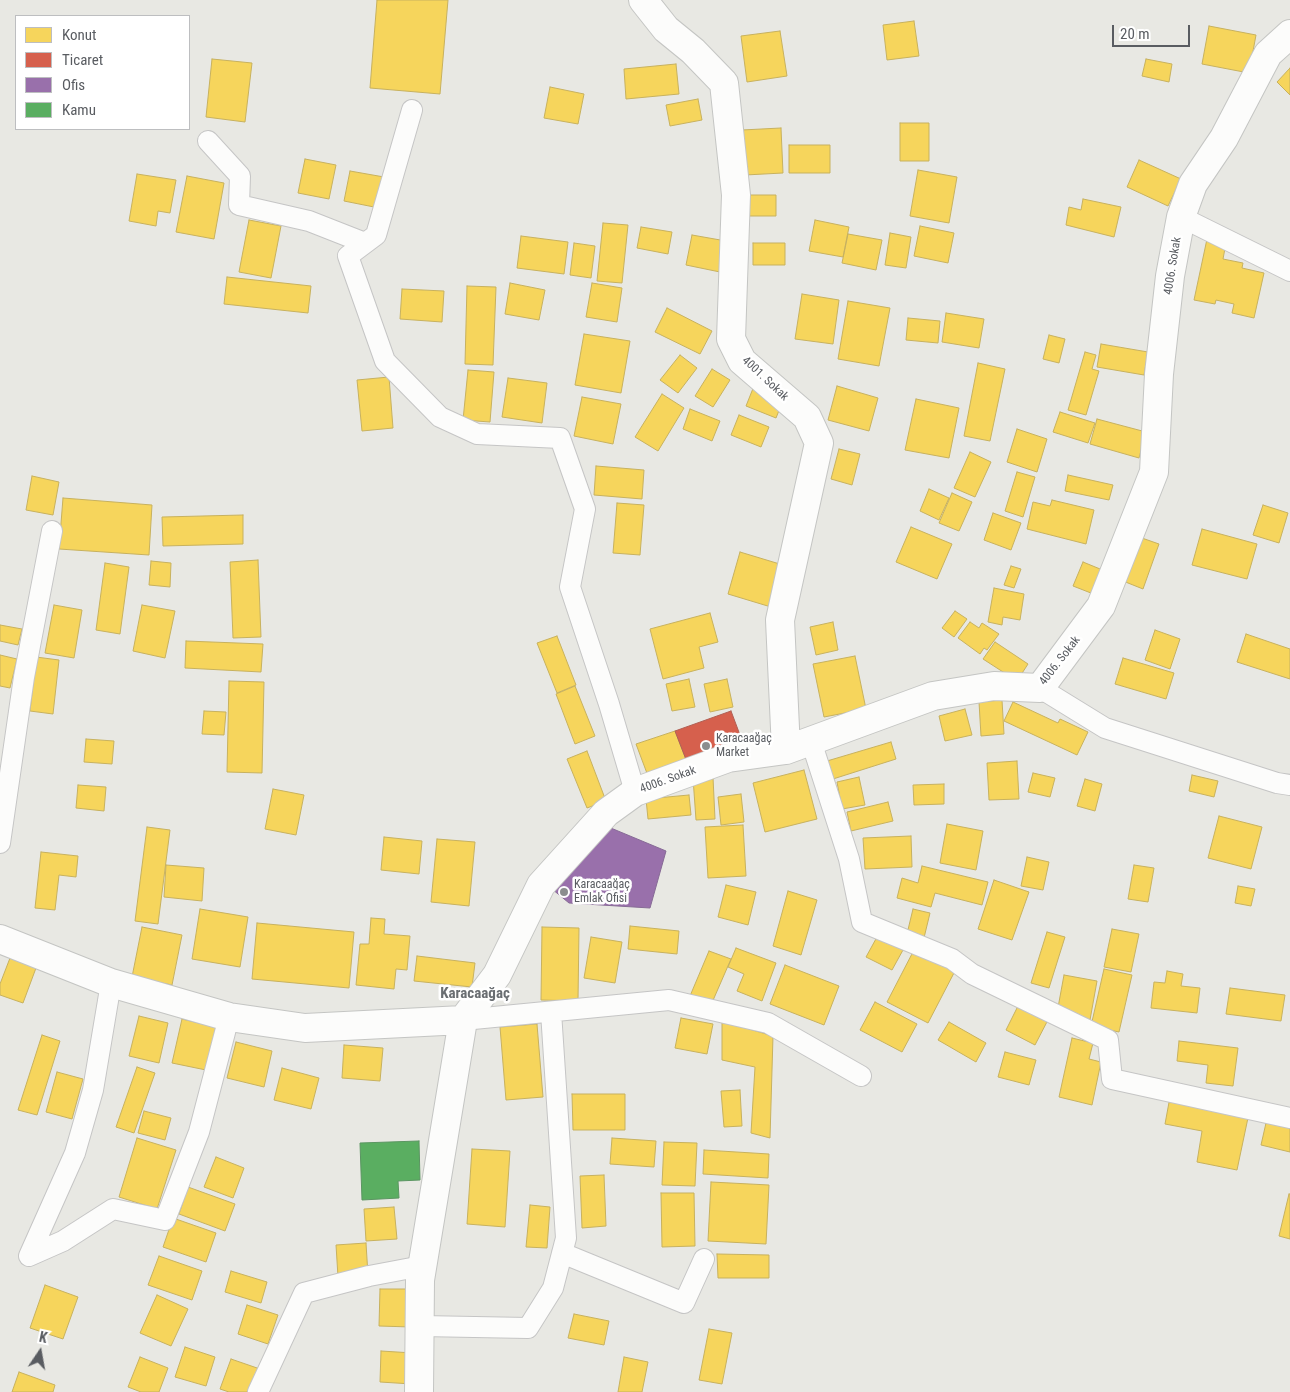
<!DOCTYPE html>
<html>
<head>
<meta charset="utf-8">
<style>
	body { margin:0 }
	#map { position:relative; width:1290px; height:1392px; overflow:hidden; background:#e8e8e3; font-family:"Roboto Condensed",sans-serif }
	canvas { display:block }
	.legend { position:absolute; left:15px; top:15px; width:175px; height:115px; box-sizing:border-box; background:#fff; border:1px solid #bdbec0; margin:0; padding:6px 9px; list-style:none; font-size:15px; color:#595c61 }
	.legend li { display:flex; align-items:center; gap:10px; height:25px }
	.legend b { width:25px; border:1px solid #bdbec0 }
	.north { position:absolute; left:15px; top:1327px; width:50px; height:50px; -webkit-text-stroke:4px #fff; paint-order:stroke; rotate:12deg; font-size:14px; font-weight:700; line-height:20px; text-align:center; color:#595c61 }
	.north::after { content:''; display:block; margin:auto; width:18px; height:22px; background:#595c61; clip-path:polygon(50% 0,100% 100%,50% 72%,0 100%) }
	.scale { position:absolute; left:1112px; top:25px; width:78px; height:22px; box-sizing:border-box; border:2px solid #595c61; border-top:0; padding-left:6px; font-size:15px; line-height:18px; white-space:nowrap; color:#595c61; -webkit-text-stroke:4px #fff; paint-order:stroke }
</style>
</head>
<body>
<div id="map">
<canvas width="1290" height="1392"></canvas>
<ul class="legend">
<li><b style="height:14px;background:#f6d55c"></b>Konut</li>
<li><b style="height:14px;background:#d6604d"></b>Ticaret</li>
<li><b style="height:14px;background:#9970ab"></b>Ofis</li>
<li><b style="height:14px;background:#5aae61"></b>Kamu</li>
</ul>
<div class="north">K</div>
<div class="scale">20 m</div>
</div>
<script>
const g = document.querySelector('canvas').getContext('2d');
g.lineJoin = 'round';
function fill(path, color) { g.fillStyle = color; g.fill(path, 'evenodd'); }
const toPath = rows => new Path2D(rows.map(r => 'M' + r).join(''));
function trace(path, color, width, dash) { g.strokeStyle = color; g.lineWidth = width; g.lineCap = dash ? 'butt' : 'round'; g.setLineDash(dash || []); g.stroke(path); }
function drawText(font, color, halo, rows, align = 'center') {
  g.font = font + ' "Roboto Condensed",sans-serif'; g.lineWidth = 5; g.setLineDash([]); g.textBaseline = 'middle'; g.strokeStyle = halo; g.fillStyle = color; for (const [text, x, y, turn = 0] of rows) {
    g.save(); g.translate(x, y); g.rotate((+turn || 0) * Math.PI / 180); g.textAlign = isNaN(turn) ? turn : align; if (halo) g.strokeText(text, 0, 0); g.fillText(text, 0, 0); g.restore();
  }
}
const homes = toPath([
	[377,0,448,0,440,94,370,88,377,0],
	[914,21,919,56,887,60,883,25,914,21],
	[1209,26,1256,35,1249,73,1202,64,1209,26],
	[780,31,787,76,747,82,741,36,780,31],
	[212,59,252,63,245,122,206,117,212,59],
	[1146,59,1172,64,1169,82,1142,76,1146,59],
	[676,64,679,94,626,99,624,69,676,64],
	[1290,68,1290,95,1277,82,1290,68],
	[550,87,584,94,578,124,544,118,550,87],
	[698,99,702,120,670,126,666,105,698,99],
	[900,123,929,123,929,161,900,161,900,123],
	[781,128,783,173,745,175,742,130,781,128],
	[789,145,830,145,830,173,789,173,789,145],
	[305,159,336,165,329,199,298,193,305,159],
	[1139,160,1181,179,1168,206,1127,187,1139,160],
	[918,170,957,177,949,223,910,216,918,170],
	[350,171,384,177,379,208,344,201,350,171],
	[137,174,176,180,170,213,158,211,156,226,129,221,137,174],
	[187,176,224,183,214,239,176,232,187,176],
	[744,195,776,195,776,216,744,216,744,195],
	[1083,199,1121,207,1114,237,1066,225,1069,207,1081,210,1083,199],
	[249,220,281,226,271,278,239,272,249,220],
	[815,220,849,227,843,257,809,251,815,220],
	[603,223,628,225,622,283,597,281,603,223],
	[920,226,954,233,948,263,914,256,920,226],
	[641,227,672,232,668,254,637,248,641,227],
	[890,233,911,237,906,268,885,265,890,233],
	[848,234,882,240,876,270,842,263,848,234],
	[692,235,726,241,720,272,686,265,692,235],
	[521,236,568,242,564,274,517,268,521,236],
	[1207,239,1226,243,1223,259,1243,263,1242,268,1264,273,1254,318,1232,313,1234,304,1216,300,1215,304,1194,300,1207,239],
	[574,243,595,246,591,278,570,275,574,243],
	[753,243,785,243,785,265,753,265,753,243],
	[227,277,311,286,308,313,224,304,227,277],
	[510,283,545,290,539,320,505,314,510,283],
	[592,283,622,288,617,322,586,317,592,283],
	[467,286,496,287,493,365,465,364,467,286],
	[402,289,444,291,442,322,400,319,402,289],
	[802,294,839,300,833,344,795,339,802,294],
	[848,301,890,308,879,366,838,359,848,301],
	[667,308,712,331,700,354,655,332,667,308],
	[946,313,984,319,979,348,942,342,946,313],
	[908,318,940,321,938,343,906,340,908,318],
	[584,334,630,341,621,393,575,385,584,334],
	[1049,335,1065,339,1059,363,1043,359,1049,335],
	[1101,344,1148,352,1144,375,1097,367,1101,344],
	[1085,352,1096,355,1092,369,1099,371,1086,415,1068,410,1085,352],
	[680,355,697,368,678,393,660,380,680,355],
	[978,363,1005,369,990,441,964,436,978,363],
	[712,369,730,380,713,407,695,396,712,369],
	[468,370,494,372,490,422,463,420,468,370],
	[389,377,393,428,362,431,357,380,389,377],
	[508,378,547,383,542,423,502,417,508,378],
	[754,386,784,398,776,418,746,406,754,386],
	[837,386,878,398,869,431,828,420,837,386],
	[662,394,684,408,658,451,635,437,662,394],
	[582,397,621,404,613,444,574,436,582,397],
	[916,399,959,408,949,458,905,450,916,399],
	[690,409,720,421,712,441,683,429,690,409],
	[1060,412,1095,423,1088,443,1053,432,1060,412],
	[739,415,769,427,761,447,731,435,739,415],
	[1097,419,1146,432,1139,458,1090,444,1097,419],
	[1017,429,1047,439,1037,472,1007,462,1017,429],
	[839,449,860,454,852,485,831,479,839,449],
	[970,452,991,462,975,497,954,488,970,452],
	[596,466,644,470,642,499,594,495,596,466],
	[1017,472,1035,477,1023,517,1005,511,1017,472],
	[1068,475,1113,485,1109,500,1065,491,1068,475],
	[32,476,59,482,53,515,26,510,32,476],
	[929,489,949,498,939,520,920,511,929,489],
	[952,493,972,502,959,531,939,523,952,493],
	[63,498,152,505,149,555,59,549,63,498],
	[1052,500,1094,510,1086,544,1027,529,1033,502,1050,506,1052,500],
	[617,503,644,505,640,555,613,553,617,503],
	[1263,505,1288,513,1279,543,1253,535,1263,505],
	[993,513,1021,523,1011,550,984,540,993,513],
	[243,515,243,544,163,546,162,517,243,515],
	[911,527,952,544,937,579,896,562,911,527],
	[1202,529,1257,544,1247,579,1192,565,1202,529],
	[1139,537,1159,544,1143,589,1123,581,1139,537],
	[740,552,783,565,771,607,728,594,740,552],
	[258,560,261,637,233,638,230,562,258,560],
	[151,561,171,563,170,587,149,585,151,561],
	[1083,562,1105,571,1096,595,1073,586,1083,562],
	[105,563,129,567,120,634,96,630,105,563],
	[1011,566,1021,569,1014,588,1004,585,1011,566],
	[994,588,1024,594,1020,620,1003,617,1002,625,988,622,994,588],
	[54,605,82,610,74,658,45,653,54,605],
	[142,605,175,611,165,658,133,651,142,605],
	[955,611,967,619,954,637,942,628,955,611],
	[710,613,718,642,699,647,704,668,663,679,650,629,710,613],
	[833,622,838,650,816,655,810,627,833,622],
	[970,622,979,628,982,623,999,634,987,650,984,648,980,654,958,638,970,622],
	[0,625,22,629,18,645,0,641,0,625],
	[1155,630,1180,639,1170,669,1145,660,1155,630],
	[1246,634,1290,649,1290,679,1237,662,1246,634],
	[557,636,576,685,557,693,537,643,557,636],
	[186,641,263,644,261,672,185,668,186,641],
	[995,642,1028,664,1017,681,983,659,995,642],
	[0,655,17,659,10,688,0,686,0,655],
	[855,656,866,709,824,717,813,664,855,656],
	[36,657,59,660,53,714,30,711,36,657],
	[1123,658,1174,673,1166,699,1115,684,1123,658],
	[689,679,695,707,672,711,666,684,689,679],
	[727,679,733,707,710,712,704,684,727,679],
	[229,681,264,682,262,773,227,772,229,681],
	[575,686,595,736,575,744,556,694,575,686],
	[1002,700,1004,734,981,736,979,702,1002,700],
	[1013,702,1058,723,1060,719,1088,732,1077,755,1004,721,1013,702],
	[965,709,972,735,945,741,939,716,965,709],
	[204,711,226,712,224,735,202,734,204,711],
	[675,731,687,762,648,776,636,744,675,731],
	[86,739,114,741,112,764,84,762,86,739],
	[891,742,896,759,833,779,827,761,891,742],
	[587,751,606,801,587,808,567,759,587,751],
	[1017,761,1019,799,989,800,987,763,1017,761],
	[804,770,817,819,765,832,753,783,804,770],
	[1033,773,1055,778,1050,797,1028,792,1033,773],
	[1192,775,1218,781,1214,797,1189,791,1192,775],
	[713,777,715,819,696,820,693,778,713,777],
	[859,777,865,805,842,809,837,782,859,777],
	[1085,779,1102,784,1095,811,1077,806,1085,779],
	[944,784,944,804,914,805,913,785,944,784],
	[78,785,106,787,104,811,76,808,78,785],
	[273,789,304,795,296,835,265,829,273,789],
	[741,794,744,822,721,825,718,797,741,794],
	[689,795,691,815,648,819,646,799,689,795],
	[888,802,893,821,851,831,847,812,888,802],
	[1219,816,1262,827,1251,869,1208,858,1219,816],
	[947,824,983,831,976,870,940,863,947,824],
	[743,825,746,876,708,878,705,827,743,825],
	[147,827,170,830,158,924,135,921,147,827],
	[911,836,912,867,865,869,863,838,911,836],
	[384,837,422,841,419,874,381,870,384,837],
	[437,839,475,842,469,906,431,902,437,839],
	[41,852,78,856,76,877,59,875,55,910,35,908,41,852],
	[1027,857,1049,862,1043,890,1021,886,1027,857],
	[166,865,204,868,202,901,164,897,166,865],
	[1134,865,1154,868,1148,902,1128,899,1134,865],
	[922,866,988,882,982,905,935,893,931,907,897,898,902,878,918,883,922,866],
	[994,880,1029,892,1012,940,978,929,994,880],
	[726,885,756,892,748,925,718,917,726,885],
	[1238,886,1255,889,1251,906,1235,903,1238,886],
	[788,891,817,900,801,955,773,946,788,891],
	[200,909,248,917,240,967,192,959,200,909],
	[913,909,930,913,923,942,906,938,913,909],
	[371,918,385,919,384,934,410,936,407,970,396,969,394,989,356,985,360,944,369,944,371,918],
	[257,923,354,932,349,988,252,979,257,923],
	[630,926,679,931,677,954,628,949,630,926],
	[142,927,182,935,172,985,132,977,142,927],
	[542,927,579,928,578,1001,541,1000,542,927],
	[1112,929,1139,934,1131,972,1104,967,1112,929],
	[1047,932,1065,937,1049,988,1031,983,1047,932],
	[591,937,622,942,615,983,584,978,591,937],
	[877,937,903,950,892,970,866,957,877,937],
	[736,948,776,963,762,1001,737,991,744,974,728,967,736,948],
	[914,950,955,971,928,1023,887,1002,914,950],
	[709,951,731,959,711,1005,690,996,709,951],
	[417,956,475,963,472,987,414,981,417,956],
	[10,958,36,968,23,1003,0,995,0,984,10,958],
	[785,965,839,986,824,1025,770,1004,785,965],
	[1104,969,1132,975,1119,1032,1091,1026,1104,969],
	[1167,971,1183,974,1181,986,1200,988,1197,1013,1151,1008,1154,982,1165,983,1167,971],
	[1064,975,1097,981,1090,1020,1057,1013,1064,975],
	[1230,988,1285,995,1281,1021,1226,1014,1230,988],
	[875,1002,917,1024,902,1052,860,1030,875,1002],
	[1020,1002,1050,1016,1035,1045,1006,1030,1020,1002],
	[139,1016,168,1023,159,1063,129,1056,139,1016],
	[681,1018,713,1024,707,1054,675,1048,681,1018],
	[182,1019,216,1027,206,1070,172,1063,182,1019],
	[722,1021,773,1036,770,1138,751,1133,755,1067,722,1060,722,1021],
	[949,1022,986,1043,976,1062,938,1040,949,1022],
	[537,1024,543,1097,506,1100,500,1027,537,1024],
	[42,1035,60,1041,37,1115,18,1110,42,1035],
	[1072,1038,1093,1043,1089,1059,1101,1062,1092,1105,1059,1097,1072,1038],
	[1179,1041,1238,1048,1233,1086,1206,1083,1208,1065,1177,1061,1179,1041],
	[236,1042,272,1051,264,1087,227,1078,236,1042],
	[344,1045,383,1048,380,1081,342,1078,344,1045],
	[1005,1052,1036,1060,1029,1085,998,1077,1005,1052],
	[137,1067,155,1073,134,1133,116,1127,137,1067],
	[282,1068,319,1078,311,1109,274,1100,282,1068],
	[57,1072,83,1079,72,1119,46,1112,57,1072],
	[740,1090,742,1126,724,1127,721,1091,740,1090],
	[572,1094,625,1094,625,1130,573,1130,572,1094],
	[1170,1097,1249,1113,1237,1170,1197,1162,1202,1131,1165,1124,1170,1097],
	[144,1111,171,1118,165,1140,138,1133,144,1111],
	[1266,1123,1290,1128,1290,1152,1261,1145,1266,1123],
	[137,1138,176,1150,157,1209,119,1197,137,1138],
	[612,1138,656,1141,654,1167,610,1164,612,1138],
	[664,1142,697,1143,695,1186,662,1185,664,1142],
	[472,1149,510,1151,505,1227,467,1224,472,1149],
	[704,1150,769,1154,768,1178,703,1174,704,1150],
	[216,1157,244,1168,233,1198,204,1187,216,1157],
	[604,1175,606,1226,582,1228,580,1176,604,1175],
	[711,1182,769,1185,766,1244,708,1241,711,1182],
	[188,1187,235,1204,225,1231,179,1214,188,1187],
	[661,1193,694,1193,695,1246,662,1247,661,1193],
	[1289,1194,1290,1194,1290,1239,1279,1236,1289,1194],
	[530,1205,550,1207,547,1248,526,1247,530,1205],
	[394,1207,397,1239,366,1241,364,1209,394,1207],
	[173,1218,216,1233,206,1262,163,1247,173,1218],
	[366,1243,368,1275,338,1277,336,1245,366,1243],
	[717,1254,769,1255,769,1278,718,1278,717,1254],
	[159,1256,202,1271,192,1300,148,1285,159,1256],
	[231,1271,267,1282,261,1303,225,1292,231,1271],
	[45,1285,78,1297,63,1339,30,1328,45,1285],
	[380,1289,411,1289,411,1327,379,1326,380,1289],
	[157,1295,188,1309,171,1346,140,1333,157,1295],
	[247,1305,278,1315,268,1344,238,1334,247,1305],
	[574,1314,609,1321,604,1345,568,1338,574,1314],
	[709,1329,732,1333,722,1384,699,1380,709,1329],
	[185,1347,215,1357,206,1386,175,1377,185,1347],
	[381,1351,413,1353,412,1384,380,1382,381,1351],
	[140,1357,168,1368,159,1392,141,1392,128,1387,140,1357],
	[624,1357,648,1362,642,1392,618,1392,624,1357],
	[231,1359,260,1369,251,1392,229,1392,220,1389,231,1359],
	[19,1372,55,1385,53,1392,12,1392,19,1372]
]);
fill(homes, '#f6d55c');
trace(homes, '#c7b15e', 1);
const shops = toPath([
	[731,711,743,743,687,762,675,731,731,711]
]);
fill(shops, '#d6604d');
trace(shops, '#b05f53', 1);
const offices = toPath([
	[606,826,666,851,650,908,569,903,552,889,606,826]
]);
fill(offices, '#9970ab');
trace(offices, '#866a95', 1);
const public = toPath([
	[419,1141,420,1180,398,1181,399,1198,362,1200,360,1143,419,1141]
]);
fill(public, '#5aae61');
trace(public, '#5a9561', 1);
const street = toPath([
	[412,110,376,235,348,256,385,361,440,417,477,434,560,438,585,509,570,587,609,704,635,792],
	[208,141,240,176,239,205,309,221,365,243],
	[1181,217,1290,271],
	[1040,688,1105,728,1277,783,1290,785],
	[811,741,849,859,862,922,952,959,972,974,1108,1040,1112,1079,1290,1118],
	[0,843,24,677,52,531],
	[111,983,93,1090,75,1153,29,1256,63,1241,113,1209,165,1220,199,1132,229,1017],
	[463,1020,669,1000,768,1023,861,1076],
	[562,1253,684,1303,704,1259],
	[421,1326,528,1328,553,1288,566,1238,551,1012],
	[258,1392,304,1293,369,1276,422,1266]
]);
const secondary = toPath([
	[643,0,666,29,693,51,724,83,736,195,731,339,742,361,807,417,819,443,780,620,786,750],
	[0,939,111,983,229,1017,305,1028,463,1020],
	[419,1392,420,1280,463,1020,497,975,541,885,606,813,635,792,728,758,786,750,933,696,994,686,1040,688,1101,606,1154,472,1159,374,1170,276,1181,217,1193,184,1224,138,1268,54,1290,34]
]);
trace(street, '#c5c5c5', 22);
trace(secondary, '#c4c5c3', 30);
trace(street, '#fcfcfb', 20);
trace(secondary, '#fcfcfb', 28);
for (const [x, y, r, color] of [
	[706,746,5,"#8b8d8e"],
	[564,892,5,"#8b8d8e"]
]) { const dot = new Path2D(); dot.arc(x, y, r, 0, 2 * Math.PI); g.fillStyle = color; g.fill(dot); trace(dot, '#fff', 2); }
drawText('12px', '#595c61', '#fff', [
	["4006. Sokak",1173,266,-81],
	["4001. Sokak",765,379,43],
	["4006. Sokak",1060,661,-52],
	["4006. Sokak",668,780,-20]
]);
drawText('12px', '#595c61', '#fff', [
	["Karacaağaç",716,739],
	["Market",716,753],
	["Karacaağaç",574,885],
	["Emlak Ofisi",574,899]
], 'left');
drawText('bold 15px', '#6a6e72', '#fff', [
	["Karacaağaç",475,994]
]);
</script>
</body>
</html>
